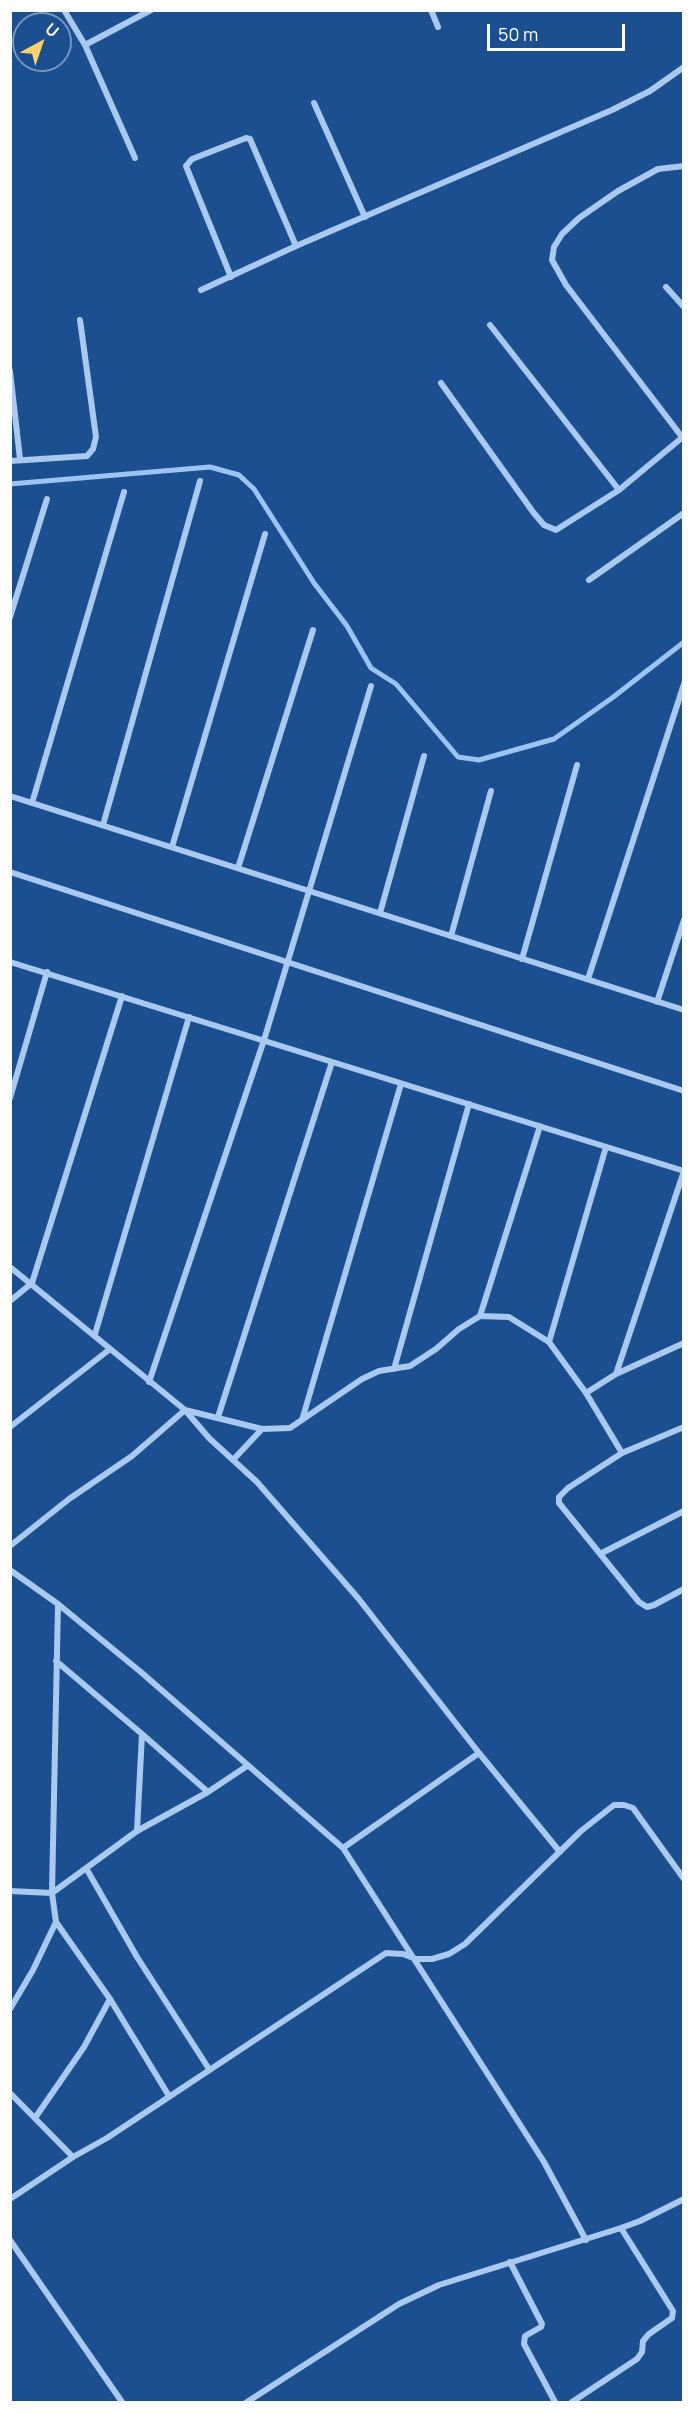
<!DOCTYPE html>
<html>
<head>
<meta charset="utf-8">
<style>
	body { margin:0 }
	#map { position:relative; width:694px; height:2413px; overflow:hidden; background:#1b4f8f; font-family:Manrope,sans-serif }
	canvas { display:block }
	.frame { position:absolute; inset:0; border:12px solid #fff; pointer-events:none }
	.north { position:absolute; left:12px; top:12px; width:60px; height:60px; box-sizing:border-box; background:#1b4f8f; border:2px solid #7695bc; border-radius:50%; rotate:40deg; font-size:16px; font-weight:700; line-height:24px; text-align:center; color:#fff }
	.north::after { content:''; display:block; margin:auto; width:21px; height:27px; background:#ffd166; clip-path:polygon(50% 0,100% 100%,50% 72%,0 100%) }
	.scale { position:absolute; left:487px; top:24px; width:138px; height:27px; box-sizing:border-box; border:3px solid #fff; border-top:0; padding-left:8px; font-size:18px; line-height:21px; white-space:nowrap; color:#fff; -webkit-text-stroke:4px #1b4f8f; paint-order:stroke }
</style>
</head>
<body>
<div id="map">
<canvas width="694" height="2413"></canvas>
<div class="frame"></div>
<div class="north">U</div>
<div class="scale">50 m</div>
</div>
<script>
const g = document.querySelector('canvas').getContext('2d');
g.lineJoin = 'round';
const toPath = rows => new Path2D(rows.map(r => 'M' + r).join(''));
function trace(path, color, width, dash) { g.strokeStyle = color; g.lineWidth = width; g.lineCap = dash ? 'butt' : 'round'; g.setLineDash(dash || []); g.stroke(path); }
trace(toPath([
	[10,484,210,467,239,475,254,489,314,583,347,626,371,668,396,684,458,757,479,760,554,739,612,698,684,642]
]), '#9cc4f0', 5);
trace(toPath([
	[64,10,85,45,135,158],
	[431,10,438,27],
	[85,45,151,10],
	[314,103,365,217],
	[231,277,186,166,192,159,246,138,250,139,296,246],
	[666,287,684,307],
	[201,290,296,246,612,110,650,91,684,67],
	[490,325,619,490],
	[10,371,20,459],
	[441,383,533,512,544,525,556,530,619,490,684,436],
	[682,437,566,285,552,260,554,247,562,234,579,218,618,191,658,169,684,166],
	[10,461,87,456,93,449,96,437,80,320],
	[589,580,684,513],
	[10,617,47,499],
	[10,796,684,1010],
	[32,803,124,492],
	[103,825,200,481],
	[172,847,265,534],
	[238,868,313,630],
	[10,872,684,1091],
	[380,913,424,756],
	[451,936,491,791],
	[522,959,577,765],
	[10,962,684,1171],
	[588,979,684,684],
	[657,1002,684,920],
	[10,1098,47,972],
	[10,1267,185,1410,262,1429,290,1428,362,1379,379,1371,410,1366,436,1349,459,1329,480,1316,509,1317,549,1342,586,1393,622,1453,684,1427],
	[10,1301,32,1283,122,996],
	[480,1316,540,1126],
	[95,1334,189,1017],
	[549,1342,606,1147],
	[394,1369,469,1104],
	[616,1374,684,1171],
	[149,1382,264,1040,371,686],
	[586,1393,616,1374,684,1343],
	[218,1417,332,1062],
	[302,1420,401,1084],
	[10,1427,110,1349],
	[622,1453,568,1488,559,1497,559,1503,639,1602,647,1607,654,1605,684,1589],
	[233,1460,262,1429],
	[10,1546,69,1499,132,1456,185,1410,209,1438,257,1482,358,1598,479,1753,560,1852],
	[600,1554,684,1511],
	[10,1570,58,1604,52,1893,56,1922,110,1999,169,2096],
	[58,1604,142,1673,343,1848,544,2162,586,2240],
	[56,1661,142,1734,137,1831],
	[142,1734,208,1792],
	[343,1848,479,1753],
	[86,1868,137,1957,209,2069],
	[10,1891,52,1893,137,1831,208,1792,247,1766],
	[10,2009,33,1970,56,1922],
	[10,2093,73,2157],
	[35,2118,84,2047,110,1999],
	[10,2199,73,2157,107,2138,386,1953,403,1954,416,1959,432,1959,449,1954,465,1944,581,1831,614,1805,624,1805,633,1808,684,1879],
	[10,2240,122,2402],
	[510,2262,542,2324,541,2327,525,2336,524,2344,555,2402],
	[247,2402,399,2304,439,2285,621,2228,640,2221,684,2199],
	[572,2402,637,2359,642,2352,643,2341,649,2334,672,2318,673,2311,621,2228]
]), '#a9c9ee', 6);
</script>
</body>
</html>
